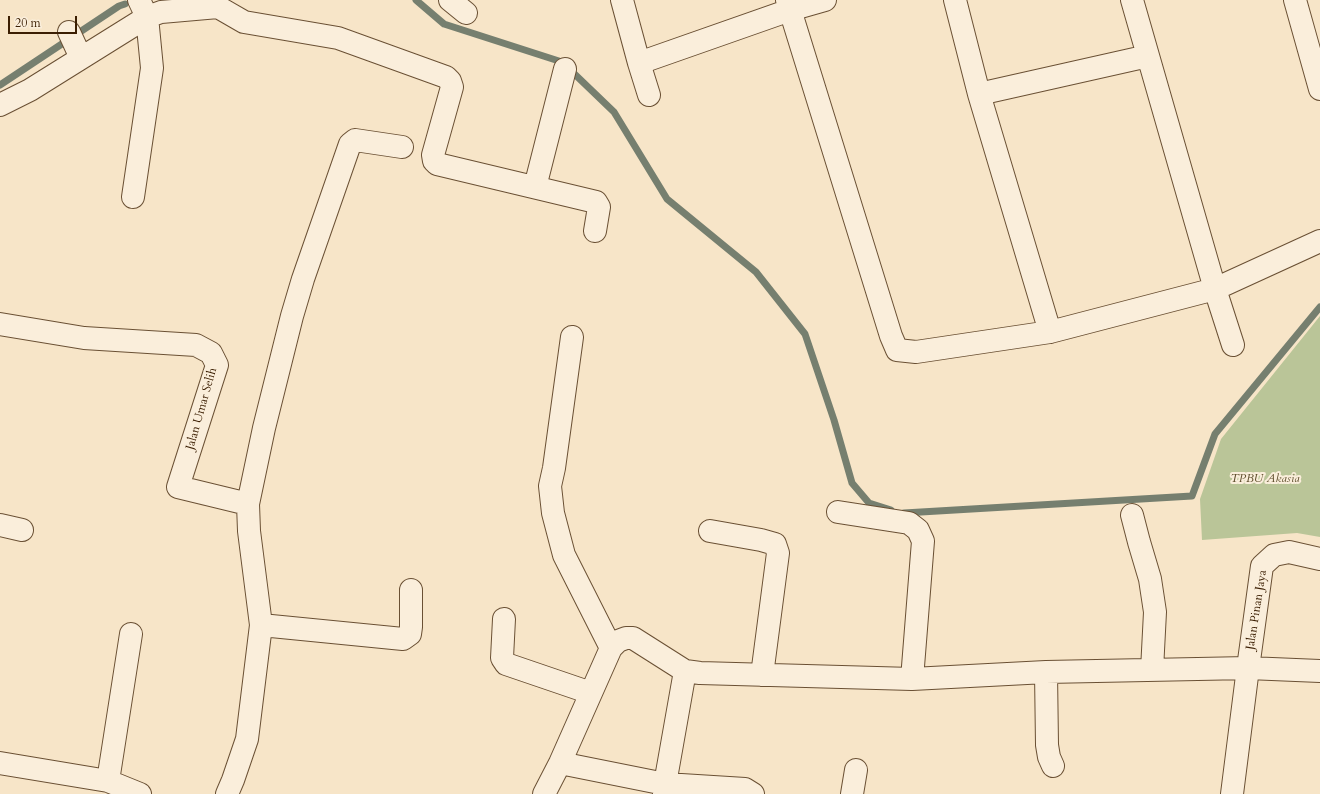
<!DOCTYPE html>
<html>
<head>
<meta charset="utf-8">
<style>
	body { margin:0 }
	#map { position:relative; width:1320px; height:794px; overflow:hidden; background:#f7e5c8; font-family:Cardo,serif }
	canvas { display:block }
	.scale { position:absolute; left:8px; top:16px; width:69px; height:18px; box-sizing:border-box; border:2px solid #3b1e02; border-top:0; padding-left:5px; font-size:12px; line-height:14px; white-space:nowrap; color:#3b1e02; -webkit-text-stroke:3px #faeedb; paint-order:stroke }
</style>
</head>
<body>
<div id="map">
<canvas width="1320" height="794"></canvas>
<div class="scale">20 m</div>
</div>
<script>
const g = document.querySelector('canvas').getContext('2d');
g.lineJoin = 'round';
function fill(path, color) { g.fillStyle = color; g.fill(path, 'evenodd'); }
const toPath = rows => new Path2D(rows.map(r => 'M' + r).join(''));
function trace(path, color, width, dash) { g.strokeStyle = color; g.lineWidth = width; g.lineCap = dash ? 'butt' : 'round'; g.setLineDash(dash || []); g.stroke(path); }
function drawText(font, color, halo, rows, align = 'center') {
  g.font = font + ' Cardo,serif'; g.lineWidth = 4; g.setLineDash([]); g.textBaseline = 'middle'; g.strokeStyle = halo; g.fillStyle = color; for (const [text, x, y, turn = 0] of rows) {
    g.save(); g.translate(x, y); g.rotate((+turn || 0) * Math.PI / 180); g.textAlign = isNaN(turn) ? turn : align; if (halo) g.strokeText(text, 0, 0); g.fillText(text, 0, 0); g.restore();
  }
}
fill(toPath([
	[1320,316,1320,537,1297,533,1202,540,1200,499,1221,439]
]), '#bac598');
trace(toPath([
	[416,0,444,24,562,62,614,112,667,199,756,272,805,334,834,420,852,483,869,503,891,510],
	[0,85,119,6,125,4],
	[904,513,1192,496,1215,434,1320,307]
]), '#767f6f', 7);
const minor = toPath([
	[450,0,466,13],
	[622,0,639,63,790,10,825,0],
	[787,0,891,336,897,350,916,352,1050,332,1215,289,1320,241],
	[955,0,979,94,1050,332],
	[1132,0,1215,289,1233,345],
	[1295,0,1320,89],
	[69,32,81,58],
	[639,63,649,95],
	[979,94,1148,56],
	[0,105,30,90,147,17,161,12,218,7,244,22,338,38,446,77,450,81,452,87,433,155,434,161,437,164,596,202,599,207,595,231],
	[535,187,565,69],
	[133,197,152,68,147,17,139,0],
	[0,324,84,338,196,345,211,353,217,365,178,487,248,504],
	[572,337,554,468,550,486,553,513,564,555,611,648],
	[838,512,909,523,918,530,923,541,912,679],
	[1132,515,1139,542,1150,579,1155,612,1152,670],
	[0,525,22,530],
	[710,531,761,540,775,544,778,553,762,675],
	[504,619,502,658,506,664,591,693],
	[261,625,403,639,410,634,411,627,411,590],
	[1046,672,1047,745,1049,757,1053,766],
	[0,763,108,781,140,794],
	[560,763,665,784,745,789,753,794],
	[108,781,131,634],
	[227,794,233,780,247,739,261,625,249,531,248,504,264,428,292,316,303,279,350,144,355,140,402,147],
	[544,794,560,763,611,648,618,641,626,638,633,638,685,671,700,673,912,679,1046,672,1248,668,1320,671],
	[664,794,665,784,685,671],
	[852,794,856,770],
	[1232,794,1248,668,1262,566,1274,555,1289,552,1320,559]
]);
trace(minor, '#6a5034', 24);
trace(minor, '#faeedb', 22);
drawText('12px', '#3b1e02', '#faeedb', [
	["Jalan Umar Selih",202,409,-74],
	["Jalan Pinan Jaya",1257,610,-81]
]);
drawText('italic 12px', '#61502f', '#faeedb', [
	["TPBU Akasia",1265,479]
]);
</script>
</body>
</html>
